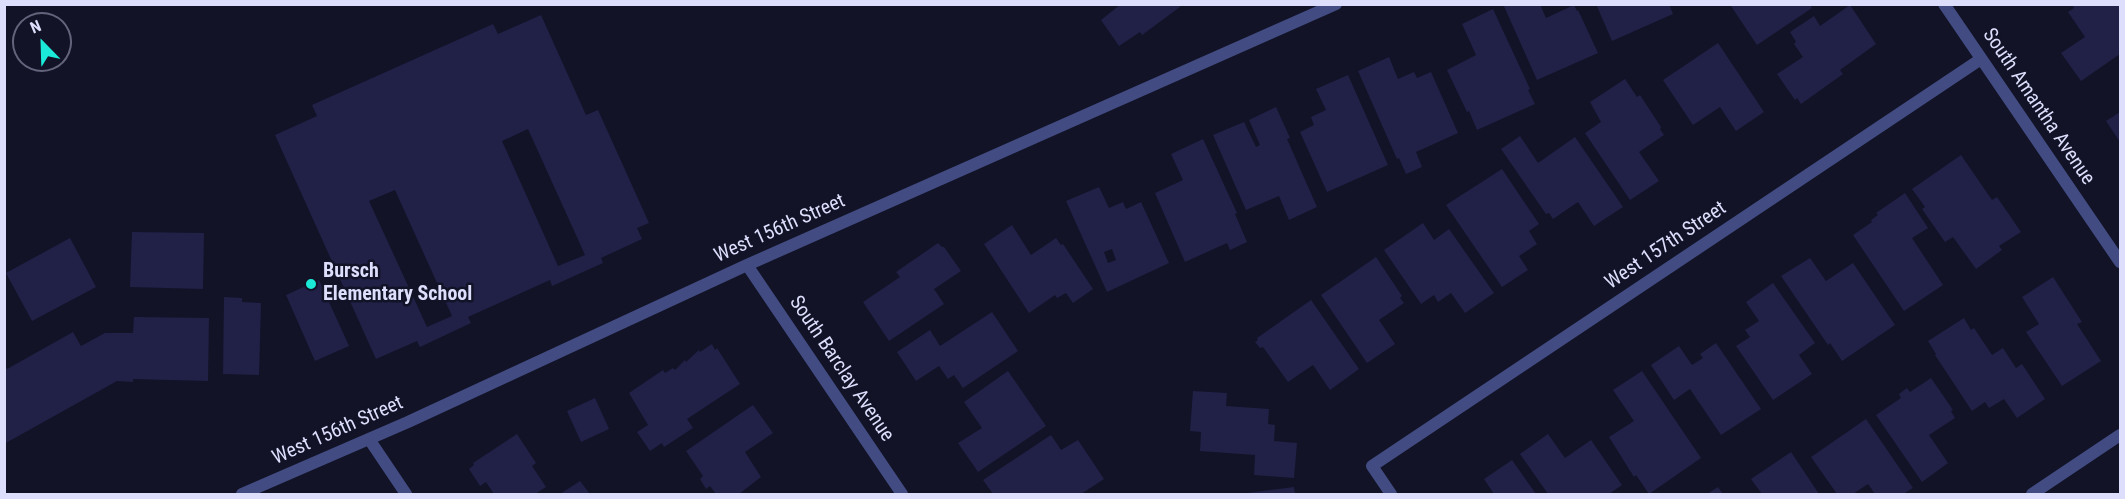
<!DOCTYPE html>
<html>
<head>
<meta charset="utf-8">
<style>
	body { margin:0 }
	#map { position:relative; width:2125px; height:499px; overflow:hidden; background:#121327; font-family:"Roboto Condensed",sans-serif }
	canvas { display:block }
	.frame { position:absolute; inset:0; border:6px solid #dcdefc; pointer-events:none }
	.north { position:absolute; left:12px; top:12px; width:60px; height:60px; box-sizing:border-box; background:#121327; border:2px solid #63647c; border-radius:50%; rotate:337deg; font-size:16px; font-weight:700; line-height:24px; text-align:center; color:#dcdefc }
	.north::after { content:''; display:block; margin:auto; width:21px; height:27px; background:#1aead7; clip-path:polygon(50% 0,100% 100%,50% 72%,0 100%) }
</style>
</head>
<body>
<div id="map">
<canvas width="2125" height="499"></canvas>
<div class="frame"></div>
<div class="north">N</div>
</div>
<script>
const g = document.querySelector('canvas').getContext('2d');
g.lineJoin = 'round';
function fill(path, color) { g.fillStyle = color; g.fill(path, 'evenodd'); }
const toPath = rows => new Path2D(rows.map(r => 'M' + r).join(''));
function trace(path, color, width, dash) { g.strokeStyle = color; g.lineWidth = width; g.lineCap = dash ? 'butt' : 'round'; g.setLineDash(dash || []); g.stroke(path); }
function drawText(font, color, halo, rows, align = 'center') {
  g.font = font + ' "Roboto Condensed",sans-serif'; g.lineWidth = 5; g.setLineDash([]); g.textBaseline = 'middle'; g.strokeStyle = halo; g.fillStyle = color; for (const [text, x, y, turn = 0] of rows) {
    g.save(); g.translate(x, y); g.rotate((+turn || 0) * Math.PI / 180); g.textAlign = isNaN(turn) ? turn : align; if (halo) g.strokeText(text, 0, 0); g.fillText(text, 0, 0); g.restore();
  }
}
fill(toPath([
	[1121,4,1178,4,1180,7,1142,35,1140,32,1119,46,1101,20],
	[1503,4,1540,4,1546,18,1574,5,1577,11,1578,10,1598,53,1537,80],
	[1596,4,1669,4,1673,14,1612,41],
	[2076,4,2120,4,2120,54,2081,81,2061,53,2085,37,2068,12,2074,8,2073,6],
	[1732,5,1810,5,1812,8,1757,45,1731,6],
	[1850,5,1876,44,1840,70,1843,74,1801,104,1797,98,1795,100,1777,74,1803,57,1794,44,1796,42,1790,32,1814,16,1820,26],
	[1493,9,1530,89,1528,90,1535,104,1477,130,1469,111,1467,112,1447,70,1476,55,1462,24],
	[541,15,586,115,598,110,649,223,637,228,642,239,601,258,603,263,552,286,550,280,468,317,471,323,420,347,417,341,376,359,275,135,317,116,312,105,493,24,498,34],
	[528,129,585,255,558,266,502,141],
	[395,190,452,316,427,327,369,201],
	[1718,43,1764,112,1736,131,1720,107,1693,125,1663,80],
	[1389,57,1398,79,1414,72,1417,78,1431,72,1458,133,1416,152,1422,167,1406,174,1399,158,1397,159,1358,71],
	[1348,75,1388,165,1327,192,1300,132,1314,125,1311,117,1326,110,1316,89],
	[1625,79,1637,97,1640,95,1661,127,1660,129,1664,135,1639,152,1659,181,1630,200,1585,133,1601,122,1590,102],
	[1276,107,1290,138,1287,139,1317,207,1289,220,1279,196,1246,210,1213,135,1244,122,1256,147,1260,145,1249,120],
	[2120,112,2120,142,2106,121],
	[1520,136,1538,163,1575,137,1623,207,1594,226,1578,202,1553,219,1549,213,1546,214,1501,149],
	[1203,139,1237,213,1235,214,1247,242,1230,250,1227,243,1185,262,1155,193,1183,180,1171,154],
	[1961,155,1992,200,1997,197,2021,232,1999,246,2002,250,1976,269,1953,237,1945,242,1922,209,1925,207,1912,189],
	[1502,169,1539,224,1529,231,1537,244,1519,256,1528,270,1502,287,1446,205],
	[1099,187,1109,208,1123,202,1126,209,1141,202,1169,263,1107,292,1066,201],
	[1112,249,1116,260,1108,263,1104,252],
	[1905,193,1928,228,1912,238,1943,285,1904,311,1853,235,1872,222,1871,220,1878,215,1876,213],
	[1423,223,1434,240,1449,229,1494,293,1465,313,1451,293,1438,302,1434,295,1421,304,1384,250],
	[1012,225,1031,255,1056,238,1061,245,1063,244,1093,289,1073,303,1066,293,1057,298,1055,295,1029,313,984,244],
	[132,232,204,233,203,289,130,287],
	[70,238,96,287,32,321,6,273],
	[938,243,942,247,944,247,961,271,934,289,944,304,889,341,863,302,900,277,896,272],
	[1376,257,1402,296,1400,298,1404,303,1379,320,1395,344,1367,363,1321,295],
	[1810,258,1826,281,1853,263,1895,325,1842,361,1830,343,1828,345,1781,276],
	[2053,277,2082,322,2077,324,2101,361,2062,386,2026,332,2039,324,2022,297],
	[319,280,349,346,315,361,286,295],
	[1773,283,1815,343,1799,355,1812,374,1773,400,1736,346,1750,337,1745,330,1759,321,1746,302],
	[224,297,242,298,242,302,261,303,259,375,223,374],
	[1311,300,1359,369,1330,390,1313,365,1288,382,1263,347,1260,348,1255,342,1258,340,1257,338],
	[992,312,1018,351,963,388,954,375,948,379,939,366,916,381,897,352,930,330,940,346],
	[134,317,209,318,208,381,133,379,133,382,117,381,4,444,4,364,7,369,73,332,81,346,105,333,133,333],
	[1964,318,1971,330,1974,328,1992,355,2003,348,2016,368,2022,364,2045,399,2017,418,2004,399,1989,408,1985,402,1972,411,1935,355,1936,354,1928,341],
	[1716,343,1761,409,1721,435,1690,389,1674,400,1651,365,1679,346,1692,365,1703,358,1700,354],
	[712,344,715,350,717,348,740,384,687,419,693,428,664,447,662,443,650,451,637,432,648,425,629,393,663,370,665,373,673,368,675,370,685,360,686,362,699,350,700,352],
	[1008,371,1046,426,978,472,958,443,982,428,964,402],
	[1642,371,1701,458,1649,494,1636,475,1634,477,1609,437,1634,421,1613,390],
	[1931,378,1953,410,1951,411,1955,418,1929,435,1948,463,1922,482,1876,415,1901,398,1899,394,1907,388,1910,392],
	[1193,391,1227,393,1226,406,1269,409,1268,424,1275,425,1274,441,1297,443,1294,478,1254,475,1255,455,1200,451,1201,432,1190,431],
	[595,398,609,429,581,442,567,411],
	[753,405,773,433,745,452,761,477,739,494,716,494,710,486,706,489,700,479,703,476,686,451],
	[1866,419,1913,488,1903,494,1875,494,1868,484,1853,494,1837,494,1811,457],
	[517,434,536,463,532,466,546,487,535,494,494,494,486,482,480,486,469,469,474,465,473,463],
	[1548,434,1565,458,1591,440,1622,485,1609,494,1548,494,1520,454],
	[1051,435,1061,450,1078,440,1104,479,1081,494,1026,494,1025,493,1022,494,993,494,983,480],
	[1791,452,1819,494,1762,494,1751,479],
	[1512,460,1536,494,1494,494,1484,479],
	[580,481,590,494,560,494],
	[1294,487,1295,494,1248,494,1247,493],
	[1718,487,1723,494,1707,494]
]), '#212047');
trace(toPath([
	[1944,4,2120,262],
	[747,265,902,494],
	[369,439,406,494],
	[242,494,408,422,747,265,1336,4],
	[1391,494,1372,466,1981,59],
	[2032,494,2120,435]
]), '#424c82', 12);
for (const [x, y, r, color] of [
	[311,284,6,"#1aead7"]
]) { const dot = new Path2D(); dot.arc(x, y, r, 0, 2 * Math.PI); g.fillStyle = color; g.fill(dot); trace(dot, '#121327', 2); }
drawText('20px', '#dcdefc', '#121327', [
	["South Amantha Avenue",2038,107,56],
	["West 156th Street",780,229,-24],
	["West 157th Street",1666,246,-34],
	["South Barclay Avenue",841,369,56],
	["West 156th Street",338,431,-24]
]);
drawText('bold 20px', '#dcdefc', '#121327', [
	["Bursch",323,272],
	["Elementary School",323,295]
], 'left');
</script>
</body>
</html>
